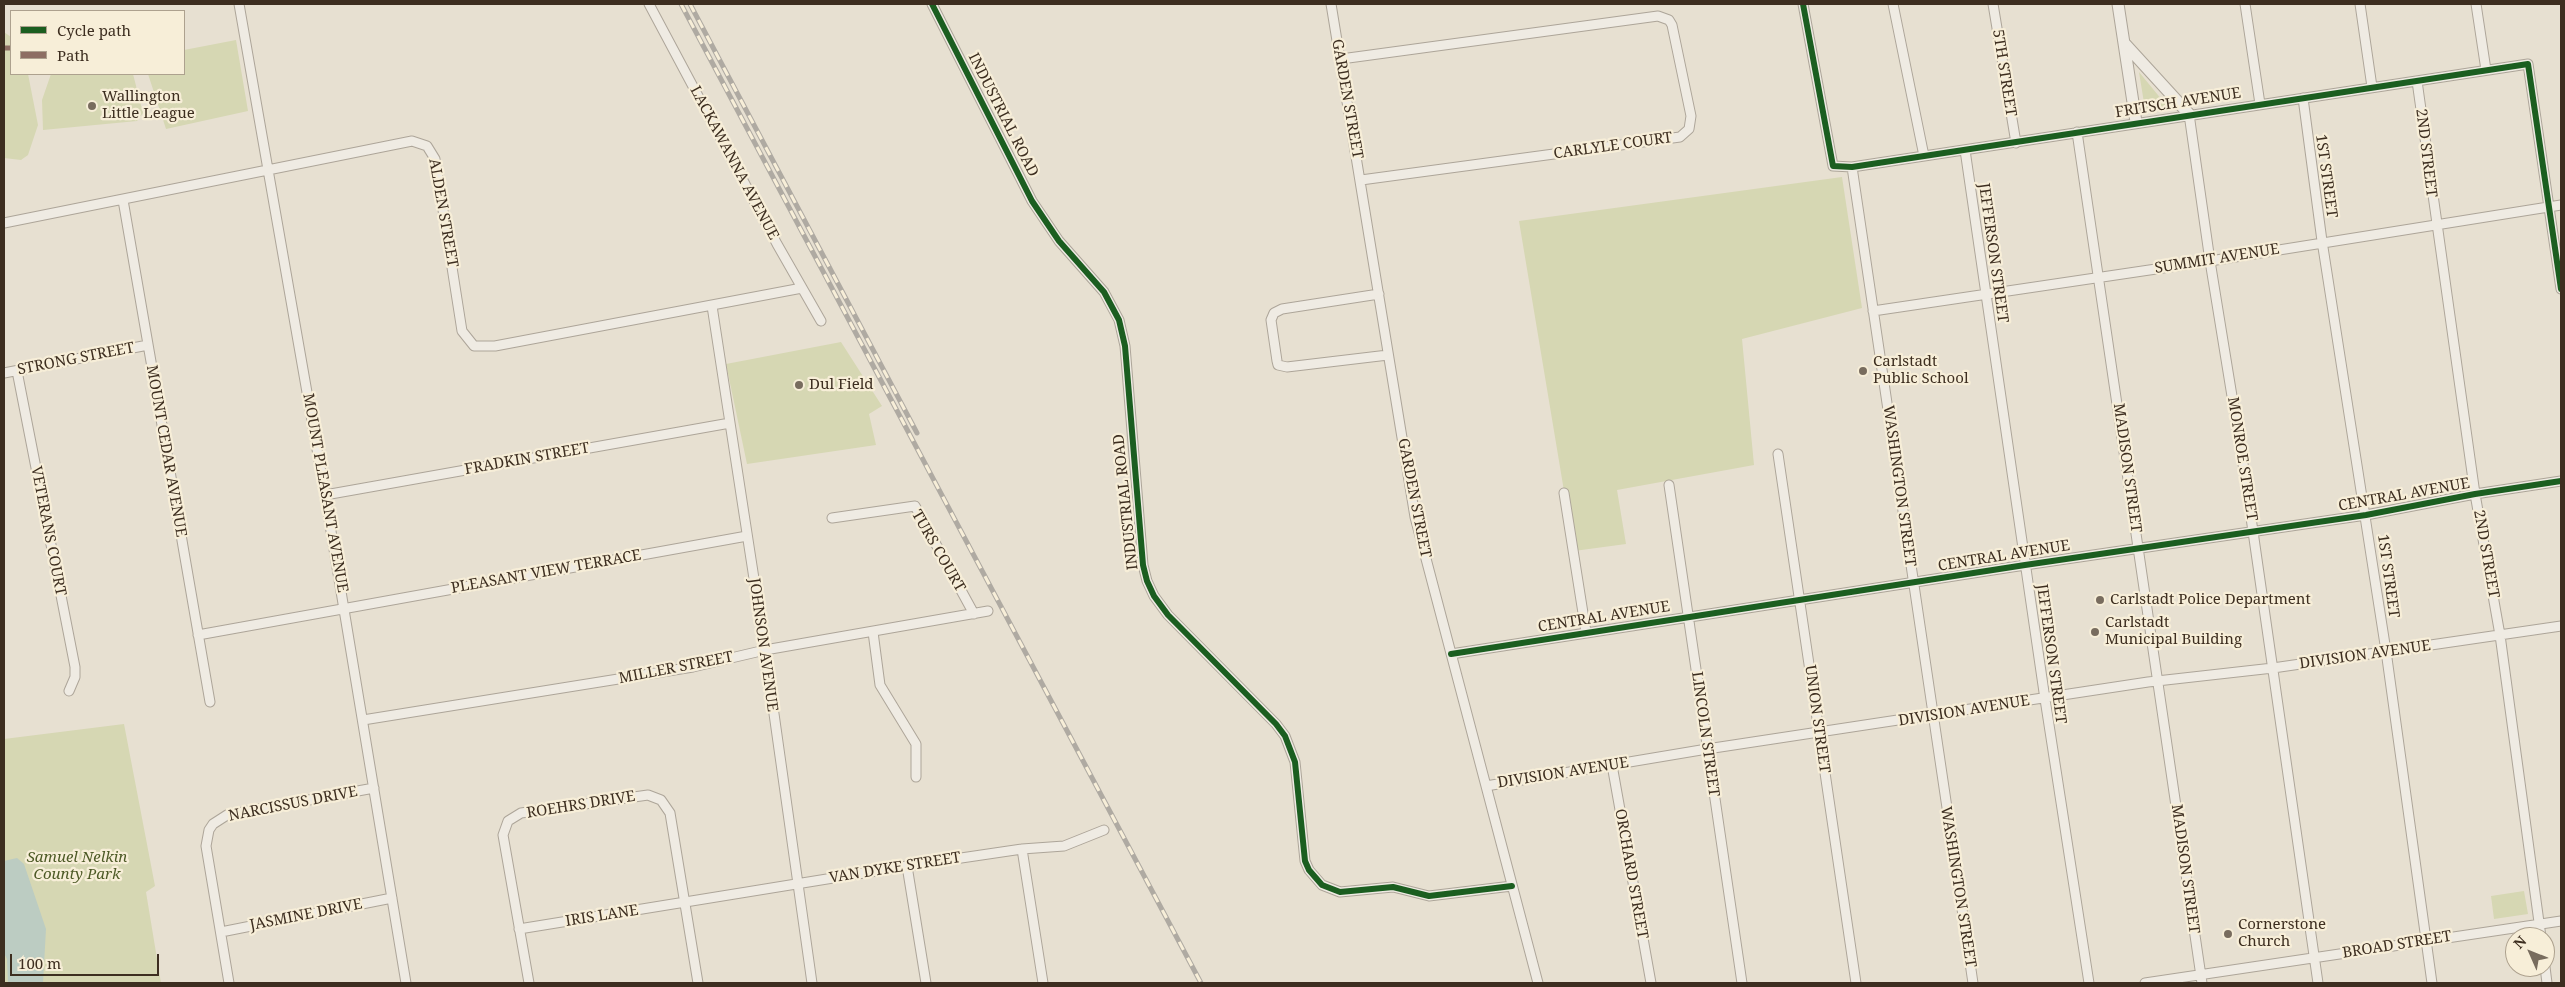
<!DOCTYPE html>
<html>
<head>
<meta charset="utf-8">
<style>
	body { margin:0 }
	#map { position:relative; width:2565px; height:987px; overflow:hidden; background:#e7e0d1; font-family:"Noto Serif",serif }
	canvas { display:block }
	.frame { position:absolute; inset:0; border:5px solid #3d2e20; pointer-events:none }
	.legend { position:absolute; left:10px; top:10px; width:175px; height:65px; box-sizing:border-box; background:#f7eed8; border:1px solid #ada18e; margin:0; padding:6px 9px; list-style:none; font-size:15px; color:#3d2e20 }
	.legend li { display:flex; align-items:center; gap:10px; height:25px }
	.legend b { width:25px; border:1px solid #ada18e }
	.north { position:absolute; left:2505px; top:927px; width:50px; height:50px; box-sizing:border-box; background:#f7eed8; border:1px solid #ada18e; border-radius:50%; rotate:314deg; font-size:14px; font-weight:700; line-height:20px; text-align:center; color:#3d2e20 }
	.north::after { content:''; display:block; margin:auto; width:18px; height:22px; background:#786c5e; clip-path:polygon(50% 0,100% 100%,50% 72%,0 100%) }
	.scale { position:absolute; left:10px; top:954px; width:149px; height:22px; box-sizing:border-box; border:2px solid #3d2e20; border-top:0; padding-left:6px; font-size:15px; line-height:18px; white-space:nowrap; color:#3d2e20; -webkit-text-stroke:4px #f7eed8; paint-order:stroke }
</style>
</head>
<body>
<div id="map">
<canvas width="2565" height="987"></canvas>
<div class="frame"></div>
<ul class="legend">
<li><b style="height:6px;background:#1b5e20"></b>Cycle path</li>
<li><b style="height:6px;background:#8d6e63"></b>Path</li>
</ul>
<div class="north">N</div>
<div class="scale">100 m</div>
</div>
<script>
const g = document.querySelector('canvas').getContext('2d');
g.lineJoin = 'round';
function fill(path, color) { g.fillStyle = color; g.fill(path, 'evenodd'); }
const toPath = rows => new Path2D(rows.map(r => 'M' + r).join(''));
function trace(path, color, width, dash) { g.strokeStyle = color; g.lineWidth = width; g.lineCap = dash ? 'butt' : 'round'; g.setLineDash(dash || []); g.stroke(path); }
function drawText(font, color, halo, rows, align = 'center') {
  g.font = font + ' "Noto Serif",serif'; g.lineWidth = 4.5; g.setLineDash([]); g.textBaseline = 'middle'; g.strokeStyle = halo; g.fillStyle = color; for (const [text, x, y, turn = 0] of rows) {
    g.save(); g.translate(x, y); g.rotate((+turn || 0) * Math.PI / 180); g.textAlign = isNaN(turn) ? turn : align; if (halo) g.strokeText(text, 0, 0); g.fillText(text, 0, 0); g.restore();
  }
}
fill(toPath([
	[4,32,11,37,11,74,28,74,38,125,28,155,21,160,4,158],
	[236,40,248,111,166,129,148,74,184,74,184,50],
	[2139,72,2167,106,2145,109],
	[51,74,133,74,143,113,137,121,43,130,42,100],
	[1842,177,1862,308,1742,339,1754,465,1617,490,1626,544,1574,551,1519,221],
	[841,342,882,406,869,414,876,445,747,464,726,364],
	[124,724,155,886,146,892,161,983,4,983,4,739],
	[2524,891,2528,914,2494,919,2491,896]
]), '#d6d7b3');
fill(toPath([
	[17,858,24,864,46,929,43,983,8,983,7,959,4,953,4,861]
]), '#bcccc2');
const minor = toPath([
	[239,4,325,495,406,983],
	[649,4,777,244,821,321],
	[932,4,1032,201,1059,241,1104,292,1119,320,1125,346,1143,565,1147,581,1154,596,1168,615,1276,724,1285,736,1295,762,1305,861,1309,870,1322,885,1340,892,1393,887,1429,896,1512,886],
	[1331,4,1415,517,1538,983],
	[1803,4,1833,166,1852,167,2528,64,2561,289],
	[1893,4,1924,156],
	[1993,4,2016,143],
	[2245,4,2260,104],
	[2360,4,2372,87],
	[2476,4,2486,70],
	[1341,59,1658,16,1669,20,1672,25,1691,116,1689,129,1680,137,1361,180],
	[2417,81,2475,494,2500,635,2541,937],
	[2303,98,2322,241,2386,651,2432,983],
	[2189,114,2210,261,2245,476,2318,983],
	[2077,132,2202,983],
	[1965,150,2045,699,2089,983],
	[1852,167,1973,983],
	[123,200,210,702],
	[4,223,412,141,427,146,435,159,462,331,474,346,495,346,802,288],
	[1379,294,1282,309,1274,313,1271,320,1277,361,1278,365,1287,367,1388,355],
	[712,306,765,650,812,983],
	[1873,311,2210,261,2561,205],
	[17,371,75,667,75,677,69,691],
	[4,373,148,345],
	[1778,454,1856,983],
	[1669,485,1742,983],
	[1564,493,1586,632],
	[325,495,730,423],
	[832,518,915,506,974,614],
	[873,632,880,685,916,744,916,777],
	[198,635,747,536],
	[1451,654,2025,565,2366,515,2475,494,2561,481],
	[363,720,693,667,765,650,988,611],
	[1612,765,1651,983],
	[1486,786,1707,749,2148,682,2273,668,2561,626],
	[1022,849,1043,983],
	[907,866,926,983],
	[519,929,907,866,1022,849,1064,846,1104,830],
	[221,932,392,898],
	[2545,967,2547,983],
	[229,983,206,846,209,830,213,824,227,815,374,788],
	[529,983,503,835,508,821,521,813,648,795,661,800,670,813,698,983],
	[2145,983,2561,921]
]);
const tertiary = toPath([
	[2118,4,2136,122],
	[2125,44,2189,114]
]);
trace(minor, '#ada599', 11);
trace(tertiary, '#ada599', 13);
trace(minor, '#efebe3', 9);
trace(tertiary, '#efebe3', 11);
const rail = toPath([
	[681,4,1201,983],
	[690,4,917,433]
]);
trace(rail, '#afaaa2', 5);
trace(rail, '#f7eed8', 3, [9]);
trace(toPath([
	[4,48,11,48]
]), '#8d6e63', 5, [10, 5]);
trace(toPath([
	[932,4,1032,201,1059,241,1104,292,1119,320,1125,346,1143,565,1147,581,1154,596,1168,615,1276,724,1285,736,1295,762,1305,861,1309,870,1322,885,1340,892,1393,887,1429,896,1512,886],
	[1803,4,1833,166,1852,167,2528,64,2561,289],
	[1451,654,2025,565,2366,515,2475,494,2561,481]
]), '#1b5e20', 6);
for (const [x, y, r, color] of [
	[92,106,5,"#786c5e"],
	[1863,371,5,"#786c5e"],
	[799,385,5,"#786c5e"],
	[2100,600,5,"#786c5e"],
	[2095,632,5,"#786c5e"],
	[2228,934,5,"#786c5e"]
]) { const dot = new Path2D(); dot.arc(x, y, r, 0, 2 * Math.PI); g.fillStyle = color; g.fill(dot); trace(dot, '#f7eed8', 2); }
drawText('15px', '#3d2e20', '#f7eed8', [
	["5TH STREET",2004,73,81],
	["GARDEN STREET",1347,99,80],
	["FRITSCH AVENUE",2178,103,-9],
	["INDUSTRIAL ROAD",1003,115,63],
	["CARLYLE COURT",1613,146,-8],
	["2ND STREET",2426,153,83],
	["LACKAWANNA AVENUE",734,163,62],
	["1ST STREET",2326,176,82],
	["ALDEN STREET",443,213,80],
	["JEFFERSON STREET",1993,253,82],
	["SUMMIT AVENUE",2217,259,-9],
	["STRONG STREET",76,359,-11],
	["MOUNT CEDAR AVENUE",166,451,80],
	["FRADKIN STREET",527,459,-10],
	["MONROE STREET",2242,459,81],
	["MADISON STREET",2127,468,82],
	["WASHINGTON STREET",1899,486,82],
	["MOUNT PLEASANT AVENUE",325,493,80],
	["CENTRAL AVENUE",2404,495,-10],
	["GARDEN STREET",1414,498,79],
	["INDUSTRIAL ROAD",1126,502,-96],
	["VETERANS COURT",48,531,79],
	["TURS COURT",938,551,60],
	["2ND STREET",2486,554,80],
	["CENTRAL AVENUE",2004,556,-9],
	["PLEASANT VIEW TERRACE",546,572,-10],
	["1ST STREET",2388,576,82],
	["CENTRAL AVENUE",1604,617,-9],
	["JOHNSON AVENUE",763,645,82],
	["JEFFERSON STREET",2051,654,82],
	["DIVISION AVENUE",2365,655,-8],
	["MILLER STREET",676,668,-11],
	["DIVISION AVENUE",1964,711,-9],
	["UNION STREET",1817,719,82],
	["LINCOLN STREET",1705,734,82],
	["DIVISION AVENUE",1563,773,-9],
	["NARCISSUS DRIVE",293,804,-11],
	["ROEHRS DRIVE",581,805,-9],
	["VAN DYKE STREET",895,868,-9],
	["MADISON STREET",2185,869,82],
	["ORCHARD STREET",1631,874,80],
	["WASHINGTON STREET",1958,887,81],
	["JASMINE DRIVE",306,915,-11],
	["IRIS LANE",602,916,-9],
	["BROAD STREET",2397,945,-9]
]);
drawText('15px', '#3d2e20', '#f7eed8', [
	["Wallington",102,97],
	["Little League",102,114],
	["Carlstadt",1873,362],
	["Public School",1873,379],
	["Dul Field",809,385],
	["Carlstadt Police Department",2110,600],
	["Carlstadt",2105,623],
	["Municipal Building",2105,640],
	["Cornerstone",2238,925],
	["Church",2238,942]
], 'left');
drawText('italic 15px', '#4d5a26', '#f7eed8', [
	["Samuel Nelkin",77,858],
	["County Park",77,875]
]);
</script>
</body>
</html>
